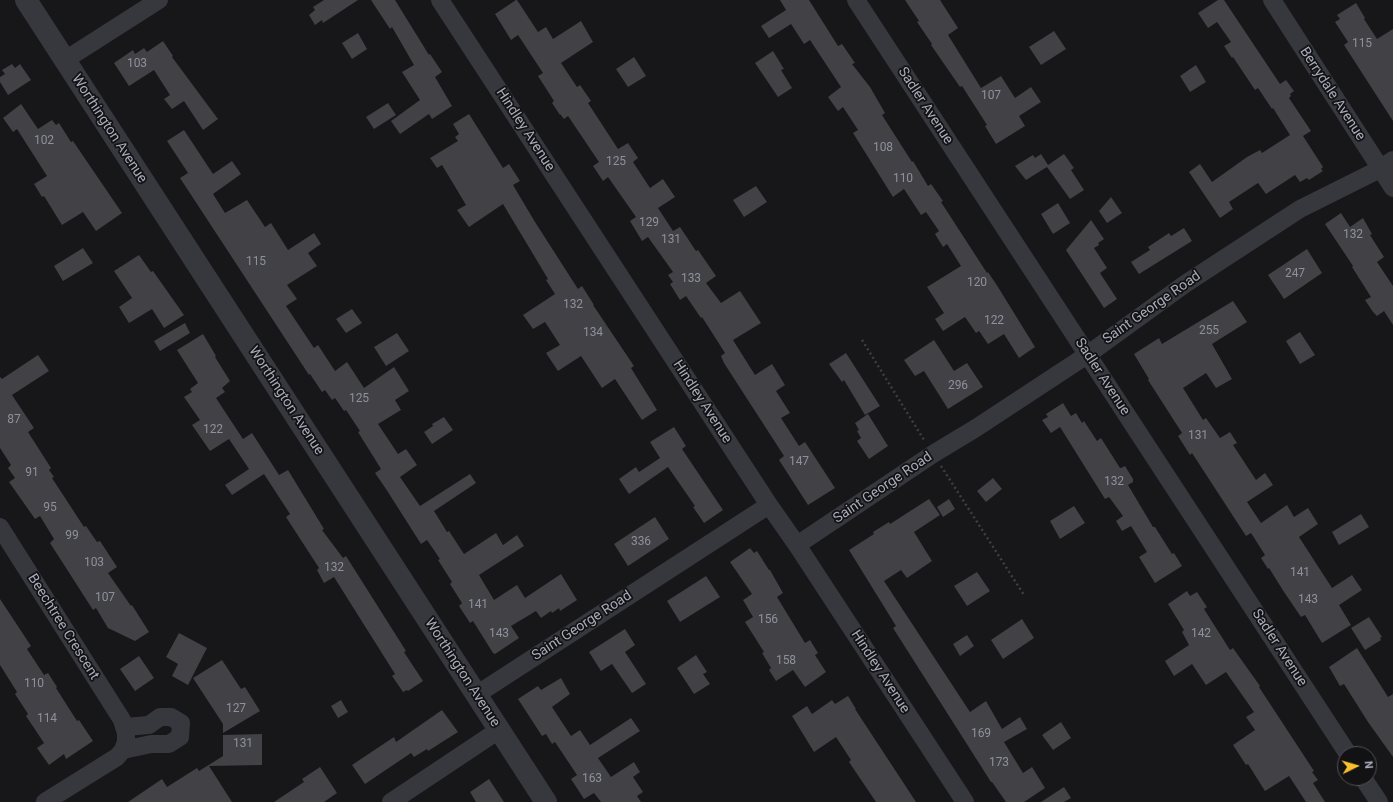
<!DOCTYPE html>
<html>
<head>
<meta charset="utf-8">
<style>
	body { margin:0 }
	#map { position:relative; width:1393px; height:802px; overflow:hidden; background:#171619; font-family:Roboto,sans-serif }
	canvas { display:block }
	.north { position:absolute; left:1337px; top:746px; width:40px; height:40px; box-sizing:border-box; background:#121114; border:1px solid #4e4f56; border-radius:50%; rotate:85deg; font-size:11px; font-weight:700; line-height:16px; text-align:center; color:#a8acb9 }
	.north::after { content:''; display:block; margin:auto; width:14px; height:18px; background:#fac02e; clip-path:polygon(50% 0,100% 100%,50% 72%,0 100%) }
</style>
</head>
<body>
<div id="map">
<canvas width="1393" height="802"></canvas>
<div class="north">N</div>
</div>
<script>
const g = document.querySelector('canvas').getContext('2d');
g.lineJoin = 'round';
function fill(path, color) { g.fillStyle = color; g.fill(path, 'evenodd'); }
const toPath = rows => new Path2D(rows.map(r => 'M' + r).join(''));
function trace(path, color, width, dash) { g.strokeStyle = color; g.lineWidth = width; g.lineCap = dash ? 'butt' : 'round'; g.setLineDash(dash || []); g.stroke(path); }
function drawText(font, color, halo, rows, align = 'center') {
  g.font = font + ' Roboto,sans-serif'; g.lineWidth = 3.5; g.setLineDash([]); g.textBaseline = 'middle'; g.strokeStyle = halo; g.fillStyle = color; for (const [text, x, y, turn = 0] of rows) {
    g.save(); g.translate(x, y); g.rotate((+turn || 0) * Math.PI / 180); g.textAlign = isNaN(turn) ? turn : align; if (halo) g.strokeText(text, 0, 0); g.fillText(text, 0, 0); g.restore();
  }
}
fill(toPath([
	[324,0,358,0,323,23,322,20,315,25,309,15,315,10,313,7],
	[371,0,395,0,429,55,430,54,442,72,435,77,452,106,432,119,429,114,400,134,391,121,420,100,402,72,414,65,392,27,390,29],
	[516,0,517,0,538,32,546,27,553,39,581,21,593,42,561,63,577,87,580,85,591,101,588,103,618,149,628,143,638,158,633,162,650,188,663,179,675,197,658,208,673,231,680,227,696,251,698,250,716,276,706,283,721,303,740,291,761,323,733,340,755,375,772,364,785,385,776,391,790,413,781,418,799,446,805,442,835,488,808,505,779,460,784,456,724,363,721,356,725,353,702,317,701,318,686,296,680,300,670,284,673,282,668,275,673,272,648,237,642,241,630,221,636,217,608,177,603,181,593,166,599,162,568,116,564,119,560,114,560,115,552,103,554,101,538,76,543,73,518,35,511,40,495,14],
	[780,0,809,0,838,46,842,44,855,63,852,64,870,87,885,113,882,115,912,162,913,161,928,186,931,184,943,201,941,202,987,273,988,272,998,287,1035,347,1019,358,1004,334,988,344,979,331,976,333,965,317,943,331,935,319,944,313,927,287,961,266,947,244,943,247,935,234,939,231,926,212,921,215,904,189,893,197,853,133,858,130,843,107,838,111,828,97,841,87,810,40,804,44,791,24,769,38,761,26,786,10],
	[905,0,940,0,958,28,948,35,981,88,1001,76,1015,98,1031,87,1041,102,1019,116,1025,126,996,144,985,126,987,125,962,86,960,87,931,45,932,44,917,22,919,21],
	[1218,0,1224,0,1280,84,1286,80,1294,91,1290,94,1291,96,1289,98,1311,131,1303,136,1323,167,1321,169,1323,171,1309,180,1307,178,1300,182,1295,175,1266,194,1258,183,1229,202,1233,209,1220,218,1189,172,1200,164,1212,182,1247,157,1260,150,1262,153,1290,135,1273,108,1272,109,1258,88,1255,90,1233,57,1232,58,1224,46,1231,42,1217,22,1208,28,1198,13],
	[1356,3,1365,18,1364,19,1377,39,1393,29,1393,121,1344,45,1348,42,1335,22,1340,19,1337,15],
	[1054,31,1066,49,1041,65,1029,47],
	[358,33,367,49,352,59,342,43],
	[163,41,173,56,172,57,218,119,203,130,184,101,172,109,164,99,170,95,154,70,129,86,114,63,133,50,135,54,144,48,147,52],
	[773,51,784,69,781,70,792,88,778,97,755,63],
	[634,57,646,76,628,87,616,69],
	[12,64,15,68,20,64,31,80,8,95,0,82,0,77,5,74,2,70],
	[1196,65,1206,82,1190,92,1180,76],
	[388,103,396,115,374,129,366,117],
	[21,104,38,129,52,120,56,125,59,123,71,142,73,141,122,213,96,231,83,212,62,225,44,196,42,197,34,184,47,176,17,129,13,132,3,118],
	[469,114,503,168,509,164,520,181,513,185,535,222,578,289,582,286,594,305,593,305,634,366,631,368,657,410,642,420,615,379,602,388,581,356,558,371,546,353,560,345,545,322,533,329,523,315,555,294,546,280,548,279,503,204,469,227,457,210,466,205,442,165,437,168,430,158,458,141,455,137,459,134,453,124],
	[184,130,213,174,232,161,241,174,213,194,225,213,247,200,265,227,271,223,288,250,314,233,321,244,308,253,317,266,287,285,297,299,286,306,314,348,318,345,335,371,347,362,364,388,394,367,409,391,395,400,401,410,378,424,398,454,406,449,417,465,400,477,420,506,470,474,476,483,434,511,447,532,449,531,464,554,496,533,503,545,517,535,524,546,479,575,494,600,517,585,525,598,561,574,577,600,560,611,559,608,552,613,551,611,541,618,536,611,511,626,519,638,495,654,493,653,473,621,470,623,459,606,462,603,450,584,452,582,438,560,440,559,427,540,421,544,386,489,375,473,381,469,358,432,360,431,346,410,344,411,335,398,332,400,325,390,322,392,310,374,309,375,180,178,188,173,167,141],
	[1041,154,1048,165,1064,154,1074,168,1071,170,1084,190,1070,199,1047,167,1026,180,1015,166,1033,155,1035,158],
	[756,186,767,202,744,217,733,200],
	[1111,197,1122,213,1107,223,1099,211],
	[1058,203,1070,223,1053,234,1041,214],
	[1341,213,1350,227,1363,218,1372,234,1370,235,1384,257,1377,262,1393,286,1393,325,1384,311,1377,316,1373,312,1365,300,1371,297,1352,267,1353,266,1325,224],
	[1091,220,1104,239,1098,243,1099,245,1094,248,1107,268,1100,273,1117,299,1104,308,1066,250],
	[1184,228,1192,241,1139,274,1131,262,1150,250,1148,247,1169,233,1171,236],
	[83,248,93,263,63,281,54,266],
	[1307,249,1322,273,1284,299,1268,275],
	[139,255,151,272,153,271,184,315,164,328,152,309,129,323,119,307,132,298,114,271],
	[1233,301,1247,322,1212,344,1232,379,1216,388,1206,373,1183,388,1203,420,1206,418,1220,438,1230,432,1237,443,1233,445,1256,480,1265,473,1273,485,1247,502,1261,523,1287,505,1294,517,1308,508,1318,524,1299,537,1332,588,1352,575,1362,590,1339,605,1351,625,1322,643,1305,615,1301,617,1284,592,1269,568,1268,569,1261,558,1265,555,1251,533,1246,536,1192,453,1190,455,1178,436,1182,433,1148,380,1149,379,1134,354,1159,338,1162,344],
	[352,309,362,323,346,333,336,319],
	[185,323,190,333,160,351,154,341],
	[1300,332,1315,355,1300,364,1286,341],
	[397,333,409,351,386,366,374,347],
	[203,334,216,356,215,357,230,381,222,388,225,392,216,398,243,439,252,433,279,475,288,470,324,529,322,530,343,558,346,556,406,651,404,652,423,681,408,691,407,690,403,692,392,676,395,674,334,577,324,583,317,570,319,568,286,517,290,514,264,474,232,495,225,485,249,469,229,439,210,451,192,425,200,420,184,397,192,392,190,389,198,383,177,350],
	[934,340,954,371,967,363,983,387,948,409,924,371,915,376,904,360],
	[846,353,880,406,865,415,844,380,842,382,829,364],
	[38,355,49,371,12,395,34,428,28,432,51,468,49,470,54,477,52,478,84,527,86,526,97,542,100,541,117,567,108,573,131,606,132,605,149,632,135,641,108,628,96,608,93,610,50,543,54,539,40,516,35,519,9,482,15,478,8,468,11,465,0,448,0,377,2,379],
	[1063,403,1071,416,1076,413,1082,423,1084,421,1097,441,1101,438,1120,468,1121,468,1125,466,1133,479,1133,482,1128,485,1153,527,1155,527,1172,554,1174,553,1182,566,1155,583,1139,557,1147,552,1131,526,1122,531,1116,521,1123,516,1109,497,1105,499,1060,427,1051,433,1042,420,1048,417,1046,414],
	[868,414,888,446,869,459,857,441,861,438,857,431,859,430,855,423],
	[444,417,453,430,432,444,424,432,433,426,432,424],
	[674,427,686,446,682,449,723,510,704,523,693,507,695,506,668,467,629,494,619,479,636,467,639,472,660,458,650,442],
	[993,478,1002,489,986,502,977,491],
	[929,499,940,515,914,532,932,561,907,578,901,570,884,581,970,712,986,701,1002,729,1020,717,1027,729,1004,742,1023,773,1032,767,1045,788,1024,802,1006,802,992,782,991,782,893,628,896,626,849,550,874,534,873,532,889,522,890,524],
	[949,499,955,509,943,517,937,507],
	[1074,506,1085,523,1060,539,1050,521],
	[1361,514,1369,527,1339,545,1332,532],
	[655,517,669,539,628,566,614,544],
	[750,548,754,553,757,551,769,570,770,570,783,593,777,597,805,643,810,640,818,653,815,655,826,672,805,687,793,670,776,681,769,670,771,668,762,653,764,652,745,622,753,617,743,600,752,594,730,562],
	[977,572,990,591,967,606,954,586],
	[706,576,720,597,680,622,667,601],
	[1187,591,1190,596,1197,592,1207,607,1204,609,1230,650,1233,648,1260,686,1259,687,1314,771,1312,772,1318,780,1313,783,1325,802,1306,802,1289,776,1265,791,1248,764,1246,765,1233,745,1255,730,1246,717,1254,712,1226,672,1206,685,1192,664,1174,676,1165,661,1189,645,1182,632,1184,630,1168,604],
	[0,599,31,646,27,649,44,675,48,673,57,687,56,688,77,721,79,720,93,741,66,759,64,754,49,765,37,748,44,743,26,716,28,714,15,694,17,692,0,665],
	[1369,617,1382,637,1380,638,1381,640,1365,650,1351,628],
	[1022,619,1034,638,1003,659,991,640],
	[625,629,635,645,625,652,646,684,632,693,612,664,601,671,589,652],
	[179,633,207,648,188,685,172,676,178,664,166,657],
	[967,635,974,646,960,656,953,644],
	[1357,648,1388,697,1393,694,1393,757,1368,722,1344,684,1340,686,1329,667],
	[696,655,707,672,703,674,710,684,694,694,677,668],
	[139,656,154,678,135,691,120,669],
	[222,660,241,689,245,687,260,711,223,733,223,724,193,678],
	[561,678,570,694,552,707,571,736,580,730,590,745,631,718,640,731,598,758,611,777,634,762,640,772,633,777,643,792,637,796,641,802,601,802,594,793,584,799,571,779,577,775,555,742,552,744,546,734,542,736,518,699,538,686,541,690],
	[848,696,856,709,855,709,916,802,876,802,849,762,851,760,836,737,814,752,792,716,807,706,812,714,832,700,835,704],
	[341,700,348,712,338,718,331,706],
	[442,710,458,732,428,751,427,749,414,757,411,753,365,784,352,765,394,737,396,742],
	[1061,722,1071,738,1053,750,1042,735],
	[262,734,262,765,209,766,232,802,128,802,162,779,167,787,197,768,199,771,223,756,223,735],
	[320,767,337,793,324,802,274,802,304,782,302,779],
	[489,779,504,802,476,802,470,792],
	[1064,787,1071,798,1064,802,1041,802]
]), '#414146');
trace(toPath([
	[862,340,924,440],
	[941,466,1024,595]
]), '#3d3f45', 2.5, [2, 3]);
trace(toPath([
	[440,0,769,505,797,545,965,802],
	[856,0,1348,754],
	[1272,0,1393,188],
	[65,60,159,0],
	[0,527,122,720,126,733,126,742,123,750,117,757,45,802],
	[797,545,933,454,976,428,1087,355,1185,284,1300,209,1380,169,1393,160],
	[476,695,769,505],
	[123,750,151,744,169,744,180,737,181,723,171,717,160,717,149,725,125,727],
	[1363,778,1379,802],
	[391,802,499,730]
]), '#37383e', 18);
trace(toPath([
	[26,0,546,802]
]), '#37383e', 22);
drawText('12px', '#8e919c', null, [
	["115",1362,44],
	["103",137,64],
	["107",991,96],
	["102",44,141],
	["108",883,148],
	["125",616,162],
	["110",903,179],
	["129",649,223],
	["132",1353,235],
	["131",671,240],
	["115",256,262],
	["247",1295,274],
	["133",691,279],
	["120",977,283],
	["132",573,305],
	["122",994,321],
	["255",1209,331],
	["134",593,333],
	["296",958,386],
	["125",359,399],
	["87",14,420],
	["122",213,430],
	["131",1198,436],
	["147",799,462],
	["91",32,473],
	["132",1114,482],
	["95",50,508],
	["99",72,536],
	["336",641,542],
	["103",94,563],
	["132",334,568],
	["141",1300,573],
	["107",105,598],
	["143",1308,600],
	["141",478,605],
	["156",768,620],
	["143",499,634],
	["142",1201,634],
	["158",786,661],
	["110",34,684],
	["127",236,709],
	["114",47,719],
	["169",981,734],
	["131",243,744],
	["173",999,763],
	["163",592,779]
]);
drawText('14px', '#a8acb9', '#121114', [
	["Berrydale Avenue",1332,94,57],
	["Sadler Avenue",925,106,57],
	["Worthington Avenue",109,129,57],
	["Hindley Avenue",525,130,57],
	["Saint George Road",1152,308,-35],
	["Sadler Avenue",1102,377,57],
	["Worthington Avenue",286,401,57],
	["Hindley Avenue",702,402,57],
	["Saint George Road",883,488,-34],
	["Saint George Road",582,626,-33],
	["Beechtree Crescent",63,627,58],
	["Sadler Avenue",1279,648,57],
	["Hindley Avenue",880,672,57],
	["Worthington Avenue",462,673,57]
]);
</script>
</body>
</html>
